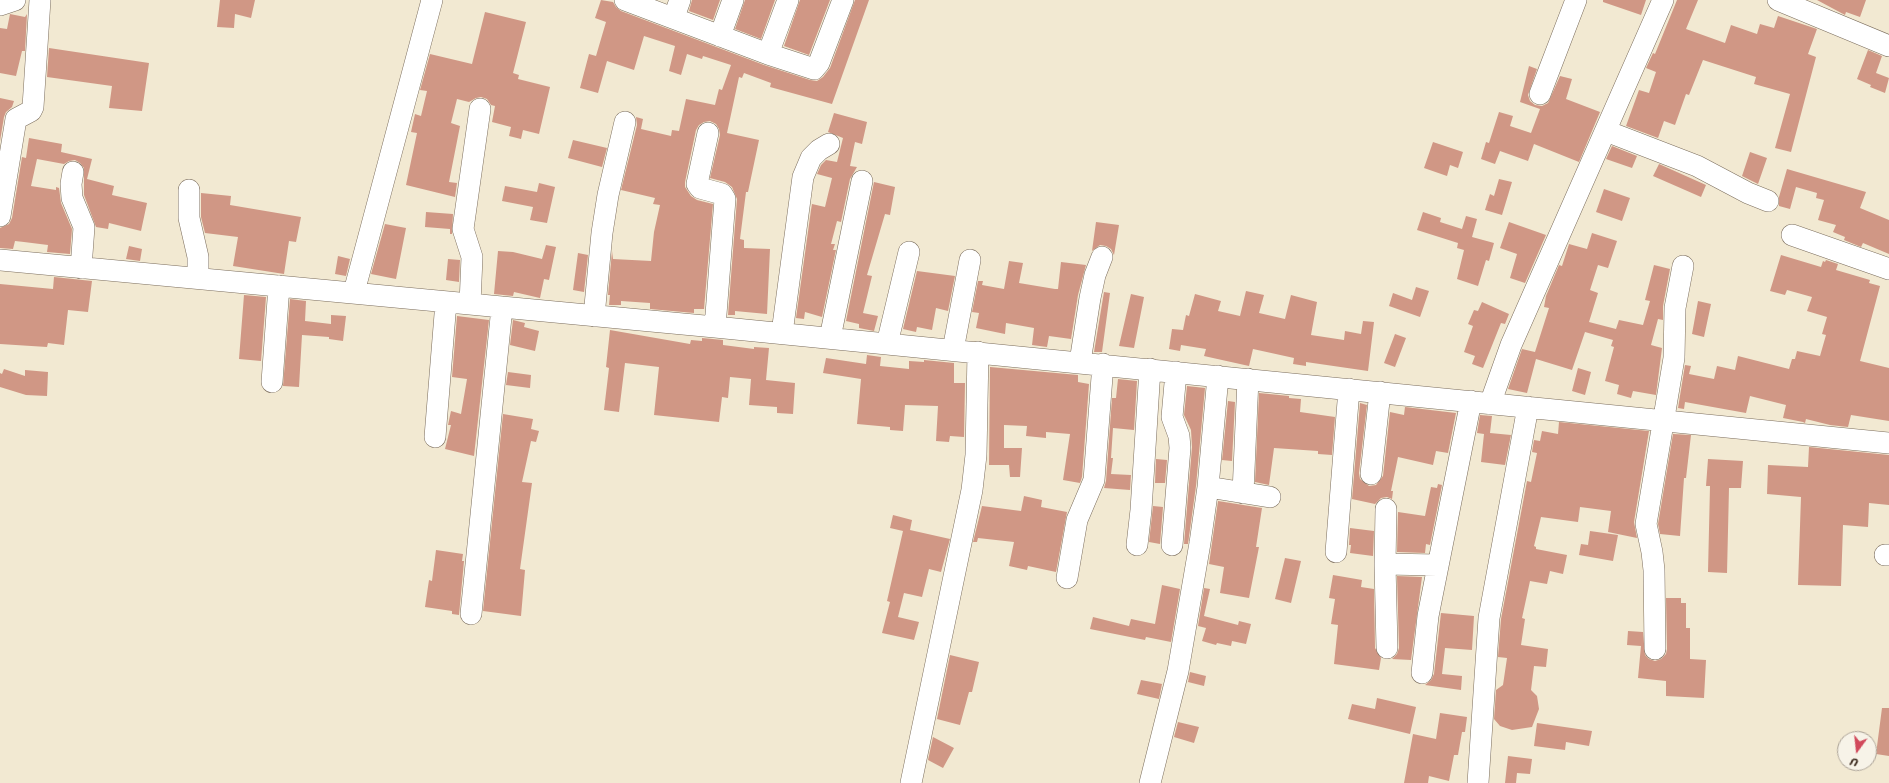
<!DOCTYPE html>
<html>
<head>
<meta charset="utf-8">
<style>
	body { margin:0 }
	#map { position:relative; width:1889px; height:783px; overflow:hidden; background:#f2e9d2; font-family:Sriracha,sans-serif }
	canvas { display:block }
	.north { position:absolute; left:1837px; top:731px; width:40px; height:40px; box-sizing:border-box; background:#f7f3e8; border:1px solid #aca397; border-radius:50%; rotate:195deg; font-size:11px; font-weight:700; line-height:16px; text-align:center; color:#3b2a1e }
	.north::after { content:''; display:block; margin:auto; width:14px; height:18px; background:#d1495b; clip-path:polygon(50% 0,100% 100%,50% 72%,0 100%) }
</style>
</head>
<body>
<div id="map">
<canvas width="1889" height="783"></canvas>
<div class="north">U</div>
</div>
<script>
const g = document.querySelector('canvas').getContext('2d');
g.lineJoin = 'round';
function fill(path, color) { g.fillStyle = color; g.fill(path, 'evenodd'); }
const toPath = rows => new Path2D(rows.map(r => 'M' + r).join(''));
function trace(path, color, width, dash) { g.strokeStyle = color; g.lineWidth = width; g.lineCap = dash ? 'butt' : 'round'; g.setLineDash(dash || []); g.stroke(path); }
fill(toPath([
	[220,0,255,0,251,18,235,14,234,28,217,27],
	[601,0,613,2,616,7,621,11,764,65,810,80,817,81,823,77,830,68,855,0,869,0,832,104,770,87,771,83,744,73,742,78,739,77,727,133,759,140,748,192,746,192,740,239,744,240,744,248,770,249,767,314,735,311,735,315,728,315,737,199,732,187,725,182,710,178,720,135,719,129,716,124,710,121,704,122,699,125,696,130,685,182,685,187,691,196,697,200,713,204,704,309,694,309,694,313,650,309,650,303,621,301,621,305,609,305,610,295,608,295,612,251,613,259,651,261,654,232,660,205,653,204,655,198,621,190,637,125,636,117,643,119,641,129,671,136,672,130,679,131,686,99,715,105,719,89,722,90,731,65,703,56,702,59,687,54,681,75,669,71,675,46,644,36,634,70,607,61,598,93,580,88,589,54,596,56,606,22,595,18],
	[692,0,720,0,713,20,689,11],
	[745,0,775,0,761,39,735,29],
	[800,0,830,0,809,55,784,46],
	[1603,0,1646,0,1641,15,1603,2],
	[1677,0,1698,0,1686,29,1725,43,1731,25,1757,34,1760,24,1774,28,1778,16,1817,29,1808,54,1816,57,1791,152,1775,148,1790,94,1754,84,1756,77,1703,60,1689,95,1686,94,1675,125,1664,121,1658,138,1626,126,1639,90,1649,93,1656,72,1646,68,1653,53,1655,54],
	[1817,0,1866,0,1860,17,1846,12,1845,15],
	[485,12,526,22,513,73,519,75,518,79,550,87,539,134,523,130,521,139,509,136,511,127,492,122,495,106,491,105,487,99,481,97,476,98,469,102,457,99,451,123,460,126,449,182,457,183,455,197,406,185,417,133,411,132,415,114,421,116,427,91,420,90,430,54,472,64],
	[10,14,25,17,27,14,25,51,22,51,16,76,0,73,0,28,7,29],
	[49,48,149,63,142,111,109,108,112,86,47,77],
	[1868,50,1882,56,1876,73,1889,78,1885,93,1870,87,1871,85,1857,79],
	[1529,66,1537,69,1528,95,1530,101,1535,105,1542,106,1548,103,1560,76,1572,79,1566,99,1600,112,1579,162,1534,144,1528,161,1500,151,1495,164,1481,159,1486,142,1489,143,1499,112,1513,116,1510,126,1531,133,1540,109,1520,102],
	[0,98,14,101,12,107,6,112,4,117,0,141],
	[834,113,867,122,862,144,855,142,850,166,857,167,850,179,841,222,837,221,831,244,835,244,833,250,836,250,822,317,805,312,804,319,796,318,811,210,812,204,825,207,832,178,817,174,821,165,826,160,837,162,843,138,828,132],
	[29,138,62,144,61,152,92,159,87,179,114,186,112,195,147,203,141,231,109,223,108,229,96,227,84,195,84,168,80,163,75,160,69,161,64,164,37,159,31,186,56,190,56,187,59,188,61,203,72,229,70,254,47,252,48,245,24,242,15,241,13,249,0,248,0,228,9,224,12,218,22,157,26,158],
	[573,140,607,148,602,167,568,158],
	[1433,142,1463,152,1458,168,1450,165,1447,176,1424,168],
	[1612,146,1637,156,1632,168,1606,159],
	[1750,152,1767,158,1758,184,1742,176],
	[1659,164,1706,185,1701,197,1653,176],
	[1787,169,1866,192,1860,208,1889,220,1889,254,1863,243,1861,247,1844,240,1845,237,1833,232,1836,225,1818,220,1824,200,1816,198,1817,193,1796,187,1790,209,1779,206,1779,197],
	[1499,179,1512,182,1502,215,1485,210,1490,194,1494,196],
	[874,182,895,187,890,215,885,214,867,275,872,276,863,313,878,316,874,331,859,328,859,324,846,321],
	[539,183,555,187,547,223,530,220,533,207,502,201,505,186,537,192],
	[1604,189,1630,198,1622,221,1596,212],
	[201,193,231,196,230,205,301,217,296,242,289,241,284,274,233,266,238,237,205,233,201,217],
	[426,212,453,214,452,234,450,234,450,229,425,227],
	[1423,212,1441,218,1440,222,1462,229,1466,216,1477,219,1472,237,1494,243,1489,261,1486,260,1478,286,1457,279,1464,250,1457,248,1458,243,1417,230],
	[1096,222,1119,225,1114,255,1111,249,1106,246,1100,245,1092,251],
	[1509,222,1546,235,1525,283,1510,278,1517,254,1500,248],
	[385,224,406,228,396,279,371,274],
	[1592,233,1617,241,1608,268,1598,265,1590,290,1598,293,1589,322,1616,329,1619,320,1643,325,1650,301,1645,300,1654,265,1670,269,1663,306,1663,320,1658,319,1651,345,1662,348,1656,395,1633,391,1631,398,1617,394,1619,385,1605,381,1614,347,1611,346,1613,340,1585,332,1572,370,1536,359,1527,393,1508,389,1522,349,1535,352,1549,308,1544,307,1546,296,1559,265,1562,266,1569,244,1587,249],
	[546,245,556,247,549,280,544,279,540,298,514,292,513,296,494,294,498,251,513,252,542,259],
	[129,246,142,249,140,261,126,259],
	[578,253,588,255,584,292,573,290],
	[1781,255,1821,267,1823,261,1825,262,1826,260,1838,264,1836,270,1870,280,1869,283,1880,286,1860,361,1889,368,1889,421,1851,415,1848,427,1830,425,1806,419,1805,423,1803,422,1783,418,1786,405,1750,396,1746,413,1685,402,1684,409,1678,408,1685,365,1691,366,1689,374,1714,379,1717,366,1735,370,1738,356,1789,369,1792,359,1795,359,1797,351,1820,356,1826,335,1822,334,1827,317,1807,311,1812,297,1787,290,1785,295,1770,291],
	[338,256,350,259,346,276,335,274],
	[448,259,460,260,459,282,446,280],
	[1009,261,1023,263,1019,283,1055,289,1058,289,1061,262,1086,265,1078,295,1071,339,1049,336,1047,347,1032,345,1034,328,1006,323,1005,334,976,328,979,313,972,312,978,281,983,281,982,285,1004,289],
	[917,271,955,276,948,311,936,308,932,330,917,327,916,332,903,329],
	[54,277,92,281,88,312,68,310,64,345,48,343,47,347,0,344,0,284,53,289],
	[1416,287,1429,291,1420,317,1389,306,1393,293,1412,300],
	[1246,291,1264,295,1259,313,1285,319,1291,295,1317,302,1311,335,1344,340,1345,331,1361,334,1363,321,1374,322,1368,371,1306,362,1306,366,1293,364,1294,358,1253,349,1249,366,1204,356,1206,349,1181,345,1180,351,1169,349,1172,329,1183,330,1186,315,1189,316,1195,294,1221,301,1218,311,1240,316],
	[1104,292,1110,293,1102,352,1094,352],
	[1131,294,1144,297,1134,348,1119,346],
	[244,295,266,297,261,361,239,359],
	[290,299,306,301,305,321,331,324,331,315,346,316,343,341,329,339,329,337,302,335,299,387,283,386],
	[1698,301,1711,304,1704,337,1692,334],
	[1482,302,1509,314,1505,324,1501,323,1483,368,1472,364,1475,356,1464,352,1473,326,1468,324,1474,310,1478,311],
	[457,316,489,320,474,456,445,449,451,425,448,425,451,411,461,414,467,379,452,377],
	[513,320,525,323,524,327,539,331,535,351,510,345],
	[610,330,690,344,691,340,702,341,702,338,723,340,723,345,754,349,754,347,769,348,766,380,795,383,793,414,777,413,777,407,749,405,751,379,730,377,728,398,722,397,719,422,654,415,659,367,625,363,619,412,604,410,609,368,606,367],
	[1395,334,1406,338,1395,367,1384,363],
	[867,355,881,357,880,366,909,369,909,361,924,362,924,360,954,363,954,383,965,383,964,437,950,436,949,442,936,441,938,406,905,405,903,431,890,430,890,427,857,424,861,379,823,373,826,358,866,364],
	[990,367,1078,375,1078,382,1089,384,1082,477,1080,483,1063,480,1070,434,1046,432,1046,438,1026,436,1027,426,1004,425,1004,448,1022,448,1020,477,1010,477,1009,465,989,465],
	[1578,368,1591,372,1585,395,1572,391],
	[4,369,25,376,25,370,48,372,47,396,26,395,0,387,0,373,2,374],
	[508,372,531,375,530,388,506,385],
	[1118,379,1137,381,1134,430,1113,428,1111,458,1113,458,1111,474,1131,475,1130,490,1104,488,1106,481,1112,398,1116,398],
	[1187,386,1205,388,1196,486,1188,544,1184,544,1192,447,1191,430,1184,415],
	[1259,393,1289,396,1289,398,1301,399,1300,412,1335,417,1332,455,1318,454,1318,451,1274,448,1269,485,1255,482],
	[1228,401,1235,402,1232,461,1222,460],
	[1360,403,1367,405,1359,473,1360,479,1369,486,1376,485,1383,476,1390,412,1404,415,1405,407,1456,413,1448,453,1436,451,1433,465,1398,457,1391,491,1393,491,1392,499,1387,497,1381,498,1375,504,1352,499],
	[503,414,533,419,531,429,539,431,536,442,531,441,522,482,532,483,520,569,525,570,521,616,483,611],
	[1480,415,1492,416,1490,433,1511,435,1505,465,1481,462,1484,434,1477,433],
	[1559,422,1649,431,1634,522,1637,538,1608,532,1611,511,1580,507,1578,522,1541,517,1534,546,1536,547,1536,549,1567,555,1563,574,1550,571,1547,584,1530,581,1522,618,1525,619,1521,645,1548,649,1546,667,1534,666,1531,690,1537,696,1539,709,1532,727,1512,730,1500,726,1494,719,1496,690,1503,685,1507,658,1498,657,1501,619,1527,481,1531,482,1537,453,1532,452,1534,440,1540,441,1542,431,1558,434],
	[1673,434,1691,435,1686,478,1684,478,1680,536,1660,534,1658,524],
	[1809,447,1889,455,1889,505,1869,503,1868,527,1843,525,1841,586,1798,585,1801,497,1767,494,1768,465,1808,467],
	[1156,459,1167,460,1165,483,1155,483],
	[1708,459,1743,461,1741,488,1729,488,1727,573,1708,572,1710,486,1706,486],
	[1438,484,1442,485,1430,545,1426,544,1425,553,1397,552,1398,512,1425,516,1431,487,1437,488],
	[1024,496,1042,500,1041,507,1067,512,1056,572,1028,566,1027,570,1009,566,1014,542,978,538,977,542,973,542,982,506,1021,511],
	[1218,501,1262,508,1256,547,1259,547,1249,598,1220,593,1224,567,1209,564],
	[1153,506,1163,507,1160,544,1149,542],
	[893,515,912,520,910,530,950,539,941,572,929,569,922,597,904,593,898,617,919,622,914,640,882,633,890,602,887,601,903,531,890,528],
	[1350,528,1374,531,1373,556,1350,553,1351,545,1349,545],
	[1590,531,1618,535,1613,561,1579,555,1581,544,1588,545],
	[436,550,463,554,462,561,464,561,459,615,452,614,452,611,425,607,429,580,432,581],
	[1285,558,1301,561,1291,603,1275,599],
	[1333,575,1362,580,1361,587,1374,589,1375,648,1381,658,1379,670,1334,664,1338,625,1331,624,1335,599,1329,598],
	[1397,576,1422,577,1411,660,1392,659,1397,654,1399,648],
	[1162,585,1180,589,1171,642,1146,637,1145,640,1090,629,1093,617,1129,626,1131,619,1155,624],
	[1204,588,1210,589,1204,616,1238,625,1239,621,1251,624,1246,644,1232,641,1231,646,1217,643,1216,645,1202,641,1206,628,1198,626],
	[1666,598,1681,598,1681,603,1686,603,1686,628,1690,628,1690,659,1706,660,1704,698,1666,696,1666,681,1638,678,1641,646,1627,645,1628,631,1643,632,1645,655,1649,659,1655,661,1661,659,1666,654,1667,649],
	[1441,613,1474,616,1472,650,1445,648,1442,674,1462,676,1461,690,1425,685,1431,680,1434,674],
	[950,655,979,662,972,692,969,692,960,725,937,719],
	[1190,672,1206,676,1204,686,1188,682],
	[1141,680,1162,684,1159,699,1137,694],
	[1377,698,1416,707,1410,734,1348,719,1352,704,1375,709],
	[1882,708,1889,708,1889,756,1876,754],
	[1440,713,1467,717,1465,732,1462,732,1458,755,1454,755,1449,781,1429,776,1428,783,1404,783,1413,734,1436,739],
	[1178,722,1199,727,1194,743,1174,737],
	[1537,723,1592,731,1589,746,1566,742,1565,750,1534,746],
	[933,737,954,748,943,768,928,760],
	[1508,756,1532,759,1530,774,1517,773,1516,783,1505,783]
]), '#d09785');
const minor = toPath([
	[625,0,768,54,814,69,819,63,843,0],
	[1778,0,1889,46],
	[0,5,15,0],
	[674,17,680,0],
	[720,36,733,0],
	[768,54,788,0],
	[1540,94,1576,0],
	[1606,131,1697,166,1748,193,1768,201],
	[708,133,697,184,700,188,722,194,725,199,715,327],
	[73,172,71,184,72,198,84,227,81,268],
	[189,190,189,218,198,257,198,278],
	[0,216,16,119,31,111,33,107,40,0],
	[1792,235,1889,269],
	[0,260,715,327,1889,443],
	[354,292,432,0],
	[470,304,472,257,463,229,480,109],
	[594,316,602,233,608,195,625,122],
	[782,333,803,177,811,158,819,150,829,144],
	[830,338,862,181],
	[887,344,909,252],
	[953,350,970,260],
	[1080,362,1090,298,1095,275,1102,257],
	[272,382,279,286],
	[1490,404,1511,345,1663,0],
	[435,437,446,302],
	[1371,474,1380,392],
	[1208,487,1270,497],
	[1243,493,1248,379],
	[1386,509,1385,564,1387,648],
	[1137,545,1141,510,1150,369],
	[1172,545,1180,448,1179,436,1172,417,1176,372],
	[1336,552,1349,389],
	[1885,555,1889,555],
	[1385,564,1437,565],
	[1067,578,1077,520,1094,480,1103,364],
	[471,614,502,307],
	[1655,649,1654,570,1652,552,1646,524,1674,358,1675,308,1683,266],
	[1422,673,1428,616,1471,401],
	[911,783,972,490,976,455,978,352],
	[1150,783,1178,671,1200,543,1208,487,1218,376],
	[1478,783,1489,618,1528,407]
]);
trace(minor, '#7b6d5d', 22);
trace(minor, '#fff', 21);
</script>
</body>
</html>
